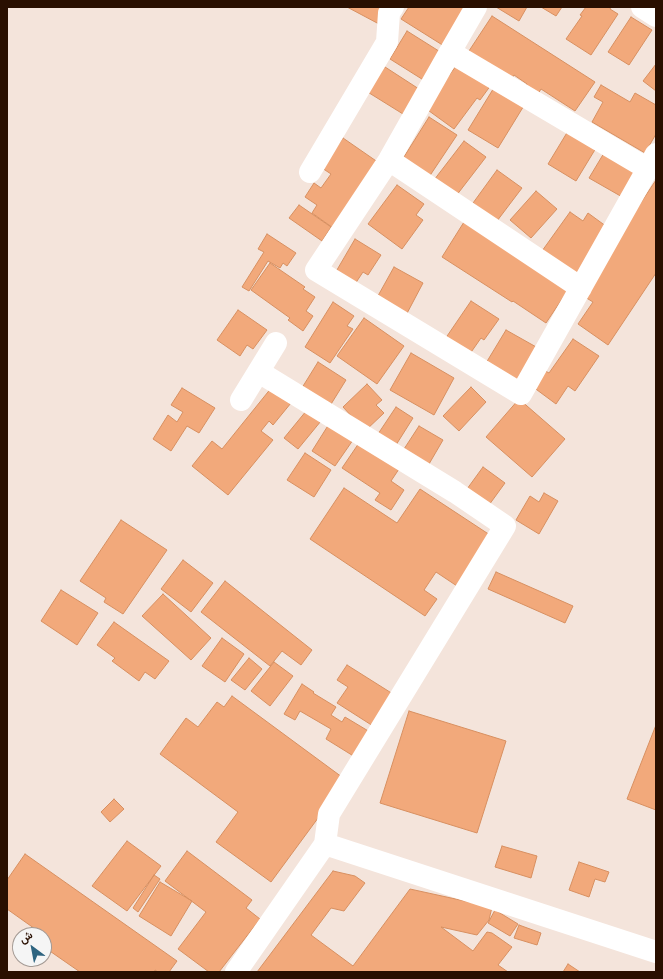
<!DOCTYPE html>
<html>
<head>
<meta charset="utf-8">
<style>
	body { margin:0 }
	#map { position:relative; width:663px; height:979px; overflow:hidden; background:#f4e4db; font-family:"Sofia Sans Condensed",Vazirmatn,sans-serif }
	canvas { display:block }
	.frame { position:absolute; inset:0; border:8px solid #290f00; pointer-events:none }
	.north { position:absolute; left:12px; top:927px; width:40px; height:40px; box-sizing:border-box; background:#f5f5f5; border:1px solid #a39993; border-radius:50%; rotate:328deg; font-size:11px; font-weight:700; line-height:16px; text-align:center; color:#290f00 }
	.north::after { content:''; display:block; margin:auto; width:14px; height:18px; background:#2e6480; clip-path:polygon(50% 0,100% 100%,50% 72%,0 100%) }
</style>
</head>
<body>
<div id="map">
<canvas width="663" height="979"></canvas>
<div class="frame"></div>
<div class="north">ش</div>
</div>
<script>
const g = document.querySelector('canvas').getContext('2d');
g.lineJoin = 'round';
function fill(path, color) { g.fillStyle = color; g.fill(path, 'evenodd'); }
const toPath = rows => new Path2D(rows.map(r => 'M' + r).join(''));
function trace(path, color, width, dash) { g.strokeStyle = color; g.lineWidth = width; g.lineCap = dash ? 'butt' : 'round'; g.setLineDash(dash || []); g.stroke(path); }
const building = toPath([
	[347,7,388,7,379,24,347,7],
	[409,7,469,7,444,46,401,19,409,7],
	[496,7,527,7,519,21,496,7],
	[541,7,562,7,556,16,541,7],
	[586,7,611,7,610,9,618,14,591,55,566,39,582,16,580,15,586,7],
	[492,16,595,82,575,111,541,89,536,97,524,90,527,84,514,75,508,84,465,57,492,16],
	[631,17,652,30,629,65,608,52,631,17],
	[407,31,442,53,425,81,390,59,407,31],
	[459,62,491,85,480,100,477,98,454,129,425,108,459,62],
	[656,64,656,91,643,81,656,64],
	[382,65,419,89,403,114,366,91,382,65],
	[601,85,630,102,635,93,656,105,656,134,645,153,592,122,603,102,594,97,601,85],
	[495,86,525,104,498,148,468,130,495,86],
	[429,117,457,135,429,177,402,160,429,117],
	[568,131,596,148,576,181,548,164,568,131],
	[343,138,382,165,336,230,312,213,317,205,305,197,314,183,321,188,331,174,322,168,343,138],
	[464,141,486,157,456,196,434,180,464,141],
	[604,153,639,173,624,198,589,178,604,153],
	[497,170,522,188,497,221,473,203,497,170],
	[656,180,656,273,608,345,578,324,593,302,580,294,656,180],
	[397,185,424,204,416,215,423,220,402,249,368,224,397,185],
	[536,191,557,209,531,238,510,220,536,191],
	[299,205,331,227,322,241,289,218,299,205],
	[570,212,583,221,588,213,614,232,581,279,542,251,570,212],
	[464,222,570,287,546,323,513,301,512,302,442,257,464,222],
	[267,234,296,253,287,266,283,263,280,268,268,261,249,291,242,287,264,252,258,249,267,234],
	[355,239,381,255,368,275,363,272,353,287,334,275,355,239],
	[270,263,305,287,303,289,315,297,306,311,313,316,303,331,288,320,290,318,251,290,270,263],
	[394,267,423,283,404,319,374,303,394,267],
	[471,301,499,319,484,340,481,338,467,358,443,342,471,301],
	[333,302,354,316,347,326,353,329,330,363,305,347,333,302],
	[238,310,267,330,253,349,247,345,240,356,217,340,238,310],
	[364,318,404,346,377,384,337,356,364,318],
	[506,330,538,348,515,387,483,368,506,330],
	[573,339,599,356,575,391,568,386,556,404,529,384,540,368,549,373,573,339],
	[411,353,454,378,434,415,390,390,411,353],
	[318,362,346,380,328,409,300,391,318,362],
	[367,384,382,400,376,405,384,413,365,431,343,407,367,384],
	[272,387,291,403,273,425,269,421,261,431,273,440,228,495,192,466,212,441,222,449,272,387],
	[471,387,486,402,459,431,443,416,471,387],
	[182,388,215,408,199,433,187,426,171,451,153,439,168,415,177,422,183,412,171,405,182,388],
	[519,399,565,439,532,477,486,437,519,399],
	[396,407,413,418,396,445,378,434,396,407],
	[307,410,321,421,298,449,284,438,307,410],
	[329,424,353,440,335,466,312,451,329,424],
	[419,426,443,440,429,464,404,449,419,426],
	[361,440,399,469,391,481,404,490,391,510,375,500,380,493,342,468,361,440],
	[305,453,331,470,314,497,287,480,305,453],
	[483,467,505,483,489,505,467,489,483,467],
	[344,488,397,523,420,489,490,535,463,590,436,572,424,590,437,599,425,616,310,539,344,488],
	[544,493,558,501,539,534,516,520,530,496,539,502,544,493],
	[121,520,167,550,123,614,104,602,106,598,80,581,121,520],
	[183,560,213,583,191,612,161,589,183,560],
	[496,572,573,606,565,623,488,589,496,572],
	[225,581,312,650,301,665,282,651,270,666,201,612,225,581],
	[61,590,98,613,77,645,41,621,61,590],
	[163,594,211,638,191,660,142,616,163,594],
	[114,622,169,661,155,679,145,672,139,681,112,661,115,658,97,645,114,622],
	[222,638,244,654,225,682,202,666,222,638],
	[249,658,262,669,245,690,231,680,249,658],
	[274,662,293,676,270,706,251,691,274,662],
	[347,665,393,694,373,726,337,703,348,687,337,680,347,665],
	[302,684,314,692,313,693,336,707,331,715,342,722,345,717,370,732,355,757,326,739,331,729,300,711,295,720,284,714,302,684],
	[232,696,346,780,271,882,216,842,238,812,160,754,186,718,198,727,217,702,224,707,232,696],
	[409,711,506,741,477,833,380,803,409,711],
	[656,725,656,810,627,799,656,725],
	[114,799,124,809,110,822,101,812,114,799],
	[127,841,161,866,127,911,92,886,127,841],
	[502,846,537,856,531,878,495,867,502,846],
	[187,851,252,900,246,908,260,919,219,972,209,972,178,949,206,912,165,881,187,851],
	[25,854,177,961,169,972,158,972,155,970,154,972,80,972,44,947,44,938,45,936,7,909,7,880,25,854],
	[579,862,609,872,605,882,595,879,589,897,569,890,579,862],
	[333,871,355,876,365,883,344,911,331,908,311,935,353,966,410,889,492,907,489,920,477,935,441,927,473,951,487,932,492,933,512,947,498,965,508,972,257,972,333,871],
	[154,875,160,879,138,912,133,908,154,875],
	[160,882,192,901,171,936,139,916,160,882],
	[495,910,518,924,510,936,488,923,495,910],
	[519,925,541,933,537,945,514,938,519,925],
	[568,964,580,972,563,972,568,964]
]);
fill(building, '#f2a97b');
trace(building, '#d78f60', 1);
trace(toPath([
	[476,7,450,52,389,160,316,270,521,394,656,154],
	[642,7,656,16],
	[450,52,648,169],
	[389,160,581,288],
	[310,172,387,42,389,13,393,7],
	[259,372,455,492,505,526,329,814,325,844],
	[241,400,276,343],
	[236,972,325,844,656,952]
]), '#fff', 22);
</script>
</body>
</html>
